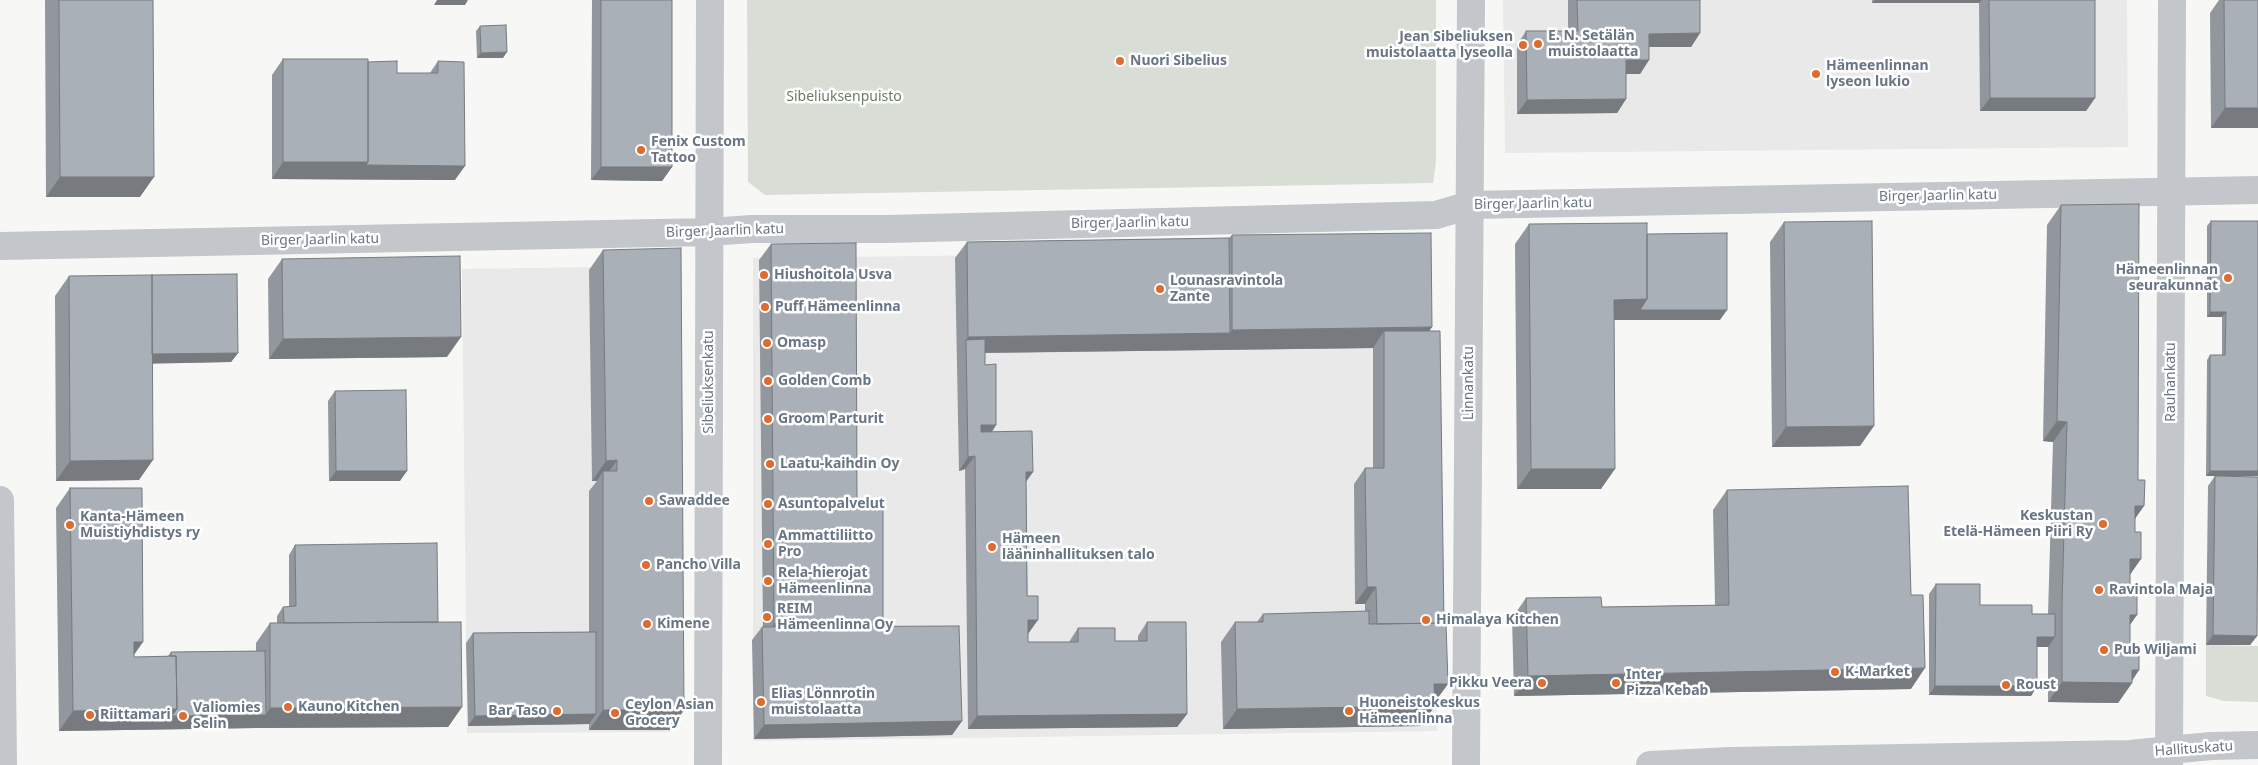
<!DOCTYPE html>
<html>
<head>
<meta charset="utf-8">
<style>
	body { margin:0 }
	canvas { display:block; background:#f7f8f5 }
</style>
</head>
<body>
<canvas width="2258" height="765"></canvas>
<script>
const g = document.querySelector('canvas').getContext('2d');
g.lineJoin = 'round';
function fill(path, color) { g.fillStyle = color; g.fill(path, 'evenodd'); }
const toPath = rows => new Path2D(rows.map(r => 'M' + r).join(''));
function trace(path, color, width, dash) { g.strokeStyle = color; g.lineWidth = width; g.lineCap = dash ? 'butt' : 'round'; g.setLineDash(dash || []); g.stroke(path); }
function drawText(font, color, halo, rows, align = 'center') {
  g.font = font + ' "Noto Sans",sans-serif'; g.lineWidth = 5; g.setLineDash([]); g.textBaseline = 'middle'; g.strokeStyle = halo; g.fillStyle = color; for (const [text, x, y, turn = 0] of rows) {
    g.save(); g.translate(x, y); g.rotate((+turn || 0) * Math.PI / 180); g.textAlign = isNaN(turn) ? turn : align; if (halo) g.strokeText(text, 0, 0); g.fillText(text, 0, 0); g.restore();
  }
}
fill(toPath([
	[1503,0,2127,0,2128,147,1505,153],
	[1429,250,1437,731,753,741,753,258],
	[668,266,670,732,467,733,462,269]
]), '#e8e9e8');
fill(toPath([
	[747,0,1436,0,1436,162,1433,183,765,195,748,182],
	[2206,645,2258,646,2258,702,2224,701,2206,696]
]), '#d8ded6');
trace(toPath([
	[0,246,709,232,752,229,887,229,1436,215,1470,205,2258,190],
	[0,500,3,765],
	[708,765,710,0],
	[1466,765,1471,0],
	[1650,765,1730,761,2130,754,2211,746,2258,745],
	[2169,765,2172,0]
]), '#c3c6ca', 28);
fill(toPath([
	[45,0,153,0,140,197,46,197],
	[592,0,672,0,672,167,662,181,591,180],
	[1568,0,1700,0,1700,33,1691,47,1649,47,1649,60,1640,74,1626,74,1626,99,1617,113,1517,114,1517,45,1526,31,1568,31],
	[1872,0,2095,0,2095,98,2086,111,1980,111,1979,3,1872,3],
	[2219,0,2258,0,2258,128,2211,128,2210,13],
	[480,26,503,58,477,58,476,31],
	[283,59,368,62,397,73,430,73,438,61,455,180,272,179,272,75],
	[2061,205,2135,519,2130,575,2130,645,2139,670,2132,681,2132,683,2118,703,2048,702,2048,647,2037,647,2037,686,2031,696,1929,695,1929,594,1936,584,1980,605,2032,614,2048,614,2053,442,2043,441,2047,225],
	[2211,221,2258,221,2258,476,2206,476,2207,360,2210,355,2222,355,2222,317,2207,317,2207,226],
	[1784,222,1860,446,1772,447,1770,242],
	[1529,224,1647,234,1720,320,1614,320,1601,489,1517,489,1515,244],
	[1232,235,1432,327,1429,331,1448,684,1434,703,1435,706,1420,726,1223,729,1221,642,1235,622,1257,622,1263,614,1365,612,1365,604,1355,604,1354,484,1365,468,1373,468,1373,348,985,353,985,365,996,425,992,432,1033,472,1026,482,1028,642,1069,642,1078,628,1115,641,1138,641,1138,636,1147,622,1187,714,1177,727,968,729,965,469,959,471,955,258,967,242,1229,238],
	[771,244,857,499,883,623,881,626,962,721,952,735,754,739,752,640,762,627,763,627,759,260],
	[603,250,684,710,670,730,589,730,589,724,468,726,466,643,473,633,589,632,589,491,597,481,592,481,589,270],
	[282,259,447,357,269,359,268,279],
	[69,276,238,353,231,362,152,363,139,480,56,481,55,296],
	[335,391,400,481,329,481,328,401],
	[2215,476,2257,636,2250,645,2206,645,2208,486],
	[70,488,134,657,168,656,171,652,256,651,256,643,270,623,277,623,277,616,283,607,289,607,289,555,295,545,438,622,462,707,448,727,256,728,59,731,56,508],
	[1727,490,1911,689,1514,696,1512,618,1526,598,1602,607,1715,605,1713,510]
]), '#92979d');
fill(toPath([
	[437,0,468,0,465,5,434,5],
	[1875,0,1982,0,1979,3,1872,3],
	[1700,33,1691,47,1640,47,1649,34],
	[507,52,503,58,477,58,481,53],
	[1626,60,1649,60,1640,74,1616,74],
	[1990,98,2095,98,2086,111,1980,111],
	[1626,99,1617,113,1517,114,1527,100],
	[2225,108,2258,108,2258,128,2211,128],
	[283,162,368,162,465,166,455,180,272,179],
	[601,167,672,167,662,181,591,180],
	[60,177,154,177,140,197,46,197],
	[1647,299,1727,310,1720,320,1600,320,1614,300],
	[2210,312,2226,312,2222,317,2207,317],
	[1432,327,1418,347,1384,331,1373,348,966,353,966,340,968,337,1230,333,1232,330],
	[461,337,447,357,269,359,283,339],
	[238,353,231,362,138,364,145,354],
	[2057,421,2067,422,2053,442,2043,441],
	[981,425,996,425,987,439,971,439],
	[1874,426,1860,446,1772,447,1786,427],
	[975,456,965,469,959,471,968,457],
	[153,460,139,480,56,481,70,461],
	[617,460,603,480,603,471,597,481,592,481,606,461],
	[1531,469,1615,469,1601,489,1517,489],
	[336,471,407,471,400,481,329,481],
	[2210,471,2258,471,2258,476,2206,476],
	[1026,472,1033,472,1023,485],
	[2135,506,2144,506,2130,526],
	[2130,559,2141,559,2127,579],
	[1367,587,1376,587,1365,604,1355,604],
	[2130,615,2137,615,2123,635],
	[1028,620,1038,620,1028,634],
	[883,623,872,639,763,640,774,624],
	[2213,635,2257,636,2250,645,2206,645],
	[2037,637,2055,637,2048,647,2031,647],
	[134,642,143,642,129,662],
	[1925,668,1911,689,1514,696,1528,676],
	[2132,670,2139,670,2130,683,2132,683,2118,703,2048,702,2062,682],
	[1434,684,1448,684,1433,704],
	[1935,686,2037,686,2031,696,1929,695],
	[1435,706,1420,726,1223,729,1237,709],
	[462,707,448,727,256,728,59,731,73,711,177,709,266,715,270,708],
	[603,710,684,710,670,730,589,730],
	[596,714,589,724,468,726,475,716],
	[1187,714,1177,727,968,729,977,716],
	[962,721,952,735,754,739,764,725]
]), '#777b80');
const building = toPath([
	[59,0,153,0,154,177,60,177,59,0],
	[601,0,672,0,672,167,601,167,601,0],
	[1577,0,1700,0,1700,33,1649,34,1649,60,1626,60,1626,99,1527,100,1526,31,1578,31,1577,0],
	[1989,0,2095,0,2095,98,1990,98,1989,0],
	[2224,0,2258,0,2258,108,2225,108,2224,0],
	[506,25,507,52,481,53,480,26,506,25],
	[283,59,368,59,368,162,283,162,283,59],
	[397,61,397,73,438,73,438,61,464,62,465,166,366,165,368,162,368,62,397,61],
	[2139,204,2138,480,2145,480,2144,506,2135,506,2135,532,2141,532,2141,559,2130,559,2130,591,2137,591,2137,615,2130,615,2130,645,2139,645,2139,670,2132,670,2132,683,2062,682,2062,604,2067,422,2057,421,2061,205,2139,204],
	[1872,221,1874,426,1786,427,1784,222,1872,221],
	[2211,221,2258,221,2258,471,2210,471,2210,355,2225,355,2226,312,2210,312,2211,221],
	[1647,223,1647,299,1614,300,1615,469,1531,469,1529,224,1647,223],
	[1431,233,1432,327,1232,330,1232,235,1431,233],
	[1727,233,1727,310,1640,310,1647,299,1647,234,1727,233],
	[1229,238,1230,333,968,337,967,242,1229,238],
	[856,243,857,499,883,499,883,623,774,624,771,244,856,243],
	[681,248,684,710,603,710,603,471,617,471,617,460,606,461,603,250,681,248],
	[460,256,461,337,283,339,282,259,460,256],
	[237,274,238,353,152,354,152,275,237,274],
	[152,275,153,460,70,461,69,276,152,275],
	[1384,331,1440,331,1444,623,1377,624,1376,587,1367,587,1365,468,1384,468,1384,331],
	[985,339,985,365,996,364,996,425,981,425,981,432,1032,431,1033,472,1026,472,1027,596,1038,596,1038,620,1028,620,1028,642,1078,642,1078,628,1115,628,1115,641,1147,641,1147,622,1186,622,1187,714,977,716,975,456,968,457,966,340,985,339],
	[406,390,407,471,336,471,335,391,406,390],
	[2215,476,2258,477,2257,636,2213,635,2215,476],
	[1908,486,1911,595,1923,595,1925,668,1528,676,1526,598,1601,597,1602,607,1729,605,1727,490,1908,486],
	[70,488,142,488,143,642,134,642,134,657,176,656,177,709,73,711,70,488],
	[437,543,438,622,284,623,283,607,296,606,295,545,437,543],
	[1936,584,1980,584,1980,605,2032,605,2032,614,2055,614,2055,637,2037,637,2037,686,1935,686,1936,584],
	[1369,611,1369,624,1446,623,1448,684,1434,684,1435,706,1237,709,1235,622,1263,622,1263,614,1369,611],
	[461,622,462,707,270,708,270,623,461,622],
	[959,626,962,721,764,725,762,627,959,626],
	[596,632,596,714,475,716,473,633,596,632],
	[265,651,266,715,172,716,177,709,176,656,171,656,171,652,265,651]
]);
fill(building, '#aab0b7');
trace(building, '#777b80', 1);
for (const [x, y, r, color] of [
	[1538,44,5,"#dc6c30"],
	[1523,45,5,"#dc6c30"],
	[1120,61,5,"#dc6c30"],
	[1816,74,5,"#dc6c30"],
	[641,150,5,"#dc6c30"],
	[764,275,5,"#dc6c30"],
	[2228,278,5,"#dc6c30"],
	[1160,289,5,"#dc6c30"],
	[765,307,5,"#dc6c30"],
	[767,343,5,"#dc6c30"],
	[768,381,5,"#dc6c30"],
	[768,419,5,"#dc6c30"],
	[770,464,5,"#dc6c30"],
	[649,501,5,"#dc6c30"],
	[768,504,5,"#dc6c30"],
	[2103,524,5,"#dc6c30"],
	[70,525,5,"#dc6c30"],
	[768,544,5,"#dc6c30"],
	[992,547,5,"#dc6c30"],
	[646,565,5,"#dc6c30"],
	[768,581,5,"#dc6c30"],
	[2099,590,5,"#dc6c30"],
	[767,617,5,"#dc6c30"],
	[1426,620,5,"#dc6c30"],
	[647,624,5,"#dc6c30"],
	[2104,650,5,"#dc6c30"],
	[1835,672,5,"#dc6c30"],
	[1542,683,5,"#dc6c30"],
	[1616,683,5,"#dc6c30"],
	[2006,685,5,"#dc6c30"],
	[761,702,5,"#dc6c30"],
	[288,707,5,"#dc6c30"],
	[557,711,5,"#dc6c30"],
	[1349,711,5,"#dc6c30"],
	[615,713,5,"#dc6c30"],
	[90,715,5,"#dc6c30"],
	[183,716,5,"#dc6c30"]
]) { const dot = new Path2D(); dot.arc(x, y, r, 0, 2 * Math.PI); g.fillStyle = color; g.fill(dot); trace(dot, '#fff', 2); }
drawText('bold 14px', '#687585', '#fff', [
	["E. N. Setälän",1548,36],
	["muistolaatta",1548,52],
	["Jean Sibeliuksen",1513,37,"right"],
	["muistolaatta lyseolla",1513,53,"right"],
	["Nuori Sibelius",1130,61],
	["Hämeenlinnan",1826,66],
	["lyseon lukio",1826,82],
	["Fenix Custom",651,142],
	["Tattoo",651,158],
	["Hämeenlinnan",2218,270,"right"],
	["seurakunnat",2218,286,"right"],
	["Hiushoitola Usva",774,275],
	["Lounasravintola",1170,281],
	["Zante",1170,297],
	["Puff Hämeenlinna",775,307],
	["Omasp",777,343],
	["Golden Comb",778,381],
	["Groom Parturit",778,419],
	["Laatu-kaihdin Oy",780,464],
	["Sawaddee",659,501],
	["Asuntopalvelut",778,504],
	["Keskustan",2093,516,"right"],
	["Etelä-Hämeen Piiri Ry",2093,532,"right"],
	["Kanta-Hämeen",80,517],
	["Muistiyhdistys ry",80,533],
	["Ammattiliitto",778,536],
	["Pro",778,552],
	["Hämeen",1002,539],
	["lääninhallituksen talo",1002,555],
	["Pancho Villa",656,565],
	["Rela-hierojat",778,573],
	["Hämeenlinna",778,589],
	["Ravintola Maja",2109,590],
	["REIM",777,609],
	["Hämeenlinna Oy",777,625],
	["Himalaya Kitchen",1436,620],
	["Kimene",657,624],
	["Pub Wiljami",2114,650],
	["K-Market",1845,672],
	["Inter",1626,675],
	["Pizza Kebab",1626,691],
	["Pikku Veera",1532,683,"right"],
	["Roust",2016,685],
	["Elias Lönnrotin",771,694],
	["muistolaatta",771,710],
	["Huoneistokeskus",1359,703],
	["Hämeenlinna",1359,719],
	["Ceylon Asian",625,705],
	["Grocery",625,721],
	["Kauno Kitchen",298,707],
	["Valiomies",193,708],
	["Selin",193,724],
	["Bar Taso",547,711,"right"],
	["Riittamari",100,715]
], 'left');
drawText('14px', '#687c66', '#fff', [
	["Sibeliuksenpuisto",844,97]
]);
drawText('14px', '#687585', '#fff', [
	["Birger Jaarlin katu",1938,196,-1],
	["Birger Jaarlin katu",1533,204,-1],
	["Birger Jaarlin katu",1130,223,-1],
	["Birger Jaarlin katu",725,231,-2],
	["Birger Jaarlin katu",320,240,-1],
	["Sibeliuksenkatu",709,382,-90],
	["Rauhankatu",2171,382,-90],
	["Linnankatu",1469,383,-90],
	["Hallituskatu",2194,749,-4]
]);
</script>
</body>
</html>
